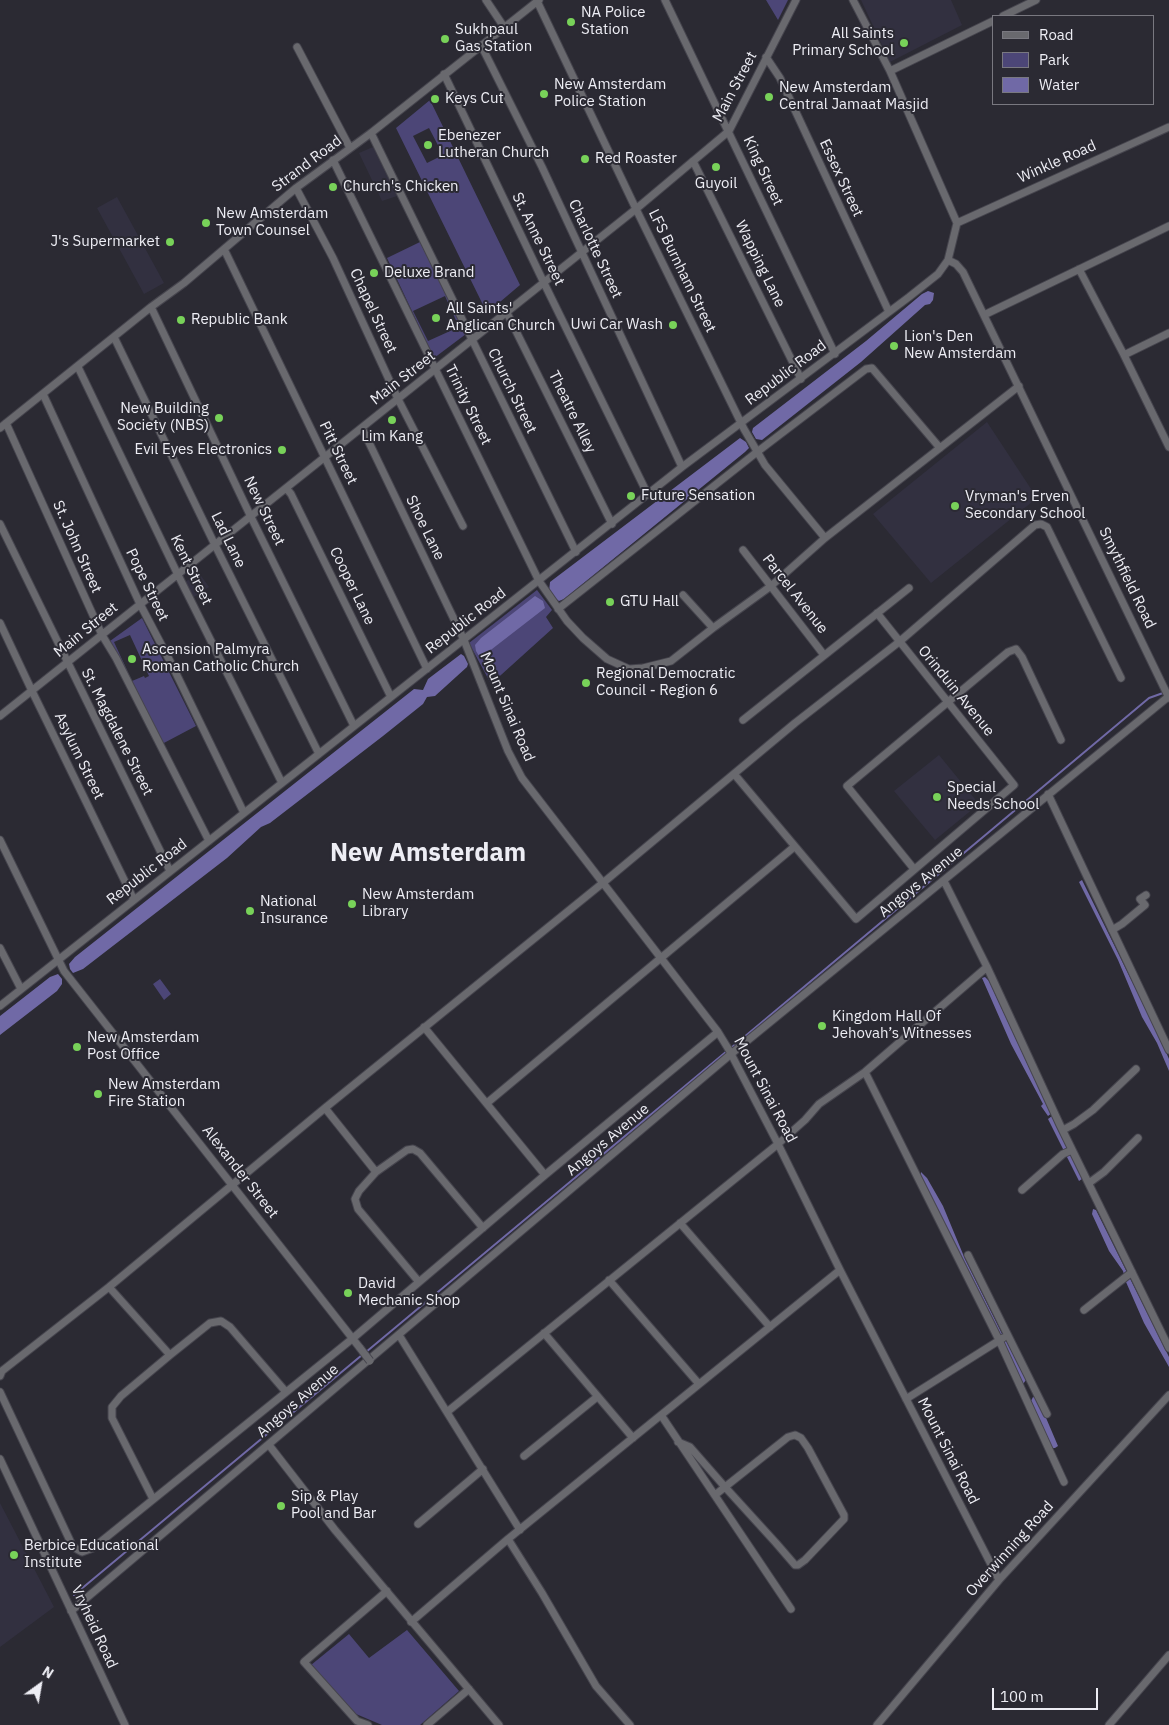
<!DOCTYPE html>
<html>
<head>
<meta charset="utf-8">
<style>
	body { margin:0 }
	#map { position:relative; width:1169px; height:1725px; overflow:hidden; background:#2b2a33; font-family:"IBM Plex Sans",sans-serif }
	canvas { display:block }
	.legend { position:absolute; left:992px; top:15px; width:162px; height:90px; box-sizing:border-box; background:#2b2a33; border:1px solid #797880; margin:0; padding:6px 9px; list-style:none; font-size:15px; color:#ededf4 }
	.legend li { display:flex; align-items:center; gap:10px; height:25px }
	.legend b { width:25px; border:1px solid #797880 }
	.north { position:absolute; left:15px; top:1660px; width:50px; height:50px; -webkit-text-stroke:4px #2b2a33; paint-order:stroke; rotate:32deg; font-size:14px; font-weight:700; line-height:20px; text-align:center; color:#ededf4 }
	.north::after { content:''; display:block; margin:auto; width:18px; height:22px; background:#ededf4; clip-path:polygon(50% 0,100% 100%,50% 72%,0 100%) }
	.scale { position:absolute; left:992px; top:1688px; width:106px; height:22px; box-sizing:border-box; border:2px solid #ededf4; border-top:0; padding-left:6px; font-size:15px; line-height:18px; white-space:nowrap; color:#ededf4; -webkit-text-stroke:4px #2b2a33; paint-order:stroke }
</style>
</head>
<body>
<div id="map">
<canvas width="1169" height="1725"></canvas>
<ul class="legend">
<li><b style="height:6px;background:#69696e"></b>Road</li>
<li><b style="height:14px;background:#4c4677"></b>Park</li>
<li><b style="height:14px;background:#7069a6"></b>Water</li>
</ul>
<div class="north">N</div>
<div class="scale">100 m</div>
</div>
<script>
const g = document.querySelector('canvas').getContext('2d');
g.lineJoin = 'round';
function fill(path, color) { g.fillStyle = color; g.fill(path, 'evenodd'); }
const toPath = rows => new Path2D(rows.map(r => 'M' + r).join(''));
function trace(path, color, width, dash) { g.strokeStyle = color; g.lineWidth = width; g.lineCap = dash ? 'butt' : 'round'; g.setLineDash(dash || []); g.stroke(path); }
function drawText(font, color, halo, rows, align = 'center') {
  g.font = font + ' "IBM Plex Sans",sans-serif'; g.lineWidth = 4; g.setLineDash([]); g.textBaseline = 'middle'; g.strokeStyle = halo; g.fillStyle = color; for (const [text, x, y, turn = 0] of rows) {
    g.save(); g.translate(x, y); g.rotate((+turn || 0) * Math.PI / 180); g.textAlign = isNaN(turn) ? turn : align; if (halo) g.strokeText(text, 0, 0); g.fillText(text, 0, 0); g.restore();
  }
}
fill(toPath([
	[861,0,951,0,962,25,890,62],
	[373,147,397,196,382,201,359,153],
	[117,197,164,283,144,294,97,208],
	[987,422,1037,498,931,583,873,514],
	[199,573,209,587,194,597,185,582],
	[939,755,979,804,935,840,894,791],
	[0,1503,54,1607,0,1647]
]), '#323040');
fill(toPath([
	[766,0,788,0,778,20],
	[430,100,520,285,487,313,396,128],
	[429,128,443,155,427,163,413,136],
	[420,242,466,334,434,358,387,258],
	[445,296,459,327,428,341,413,311],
	[537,590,552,610,546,617,553,628,491,684,469,643],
	[142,618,196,726,162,744,110,641],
	[130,635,149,676,145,678,144,676,132,681,114,642],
	[160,979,171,994,164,1000,153,984],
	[407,1630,459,1691,420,1725,382,1725,356,1714,311,1665,349,1634,369,1658]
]), '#4c4677');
fill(toPath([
	[928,291,934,293,933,300,930,304,925,305,861,362,762,440,756,439,752,432,753,428,866,341,922,294],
	[740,438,746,442,749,448,745,452,564,599,559,601,552,596,549,592,550,582],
	[535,596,543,601,545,608,483,656,479,656,476,651,475,645,481,638],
	[461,654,464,656,468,664,467,667,435,696,427,697,423,704,383,736,270,823,261,827,227,858,83,969,73,973,70,969,69,964,75,957,414,689,423,690,428,679],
	[1082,880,1158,1034,1169,1059,1169,1071,1157,1043,1142,1017,1118,960,1079,882],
	[58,974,62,979,62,984,57,991,0,1035,0,1016,50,977],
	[985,977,989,981,1034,1078,1052,1113,1048,1116,1041,1106,1043,1104,1011,1044,982,978],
	[1052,1116,1081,1176,1082,1179,1079,1181,1048,1119],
	[921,1172,927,1178,943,1206,965,1259,1002,1334,1001,1335,999,1335,937,1210,921,1177],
	[1093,1209,1096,1210,1169,1357,1169,1367,1144,1323,1126,1282,1123,1271,1109,1251,1092,1214],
	[1006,1340,1026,1380,1023,1384,1004,1343],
	[1033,1397,1038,1399,1058,1446,1055,1448,1052,1448,1031,1401]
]), '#7069a6');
trace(toPath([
	[731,1048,1149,698,1163,693],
	[366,1352,727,1051],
	[74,1595,362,1355]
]), '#7069a6', 2);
const minor = toPath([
	[486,0,504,27],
	[665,0,835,354],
	[537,1,636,209,744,429,765,465,825,538],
	[1003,16,1036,0],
	[481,45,542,167,682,467],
	[297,47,350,148],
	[766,57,780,78,889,312],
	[890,71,993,21],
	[444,74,544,283,648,495],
	[371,133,576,552],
	[333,160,539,581,567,621,583,638,607,659,629,669,643,668,671,661,713,628,771,586,825,538,1019,386],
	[693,161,801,379],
	[296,188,333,258,398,399,463,526],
	[957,223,1169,127],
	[224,249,427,669],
	[948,260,956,264,963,272,1169,698],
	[1079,269,1124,355,1169,447],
	[151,307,251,517,354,726],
	[507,313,612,524],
	[984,315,1169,226],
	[114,337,215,545,319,754],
	[1124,355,1169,333],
	[78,367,178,575,282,783],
	[43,394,140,604,171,663,244,813],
	[6,423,102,635,116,658,209,841],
	[0,428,151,307,184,283,296,188,371,133,539,0],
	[362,428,464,640,508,751,522,778,718,1032,729,1050,778,1144,840,1270,999,1580],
	[286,488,291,494,391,697],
	[0,524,170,871],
	[743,550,824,655],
	[683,595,713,628],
	[558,609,757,452,866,369,872,368,940,448],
	[0,623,32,691,134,900],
	[0,716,636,209,729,131,796,0],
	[743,720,909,588],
	[735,775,856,919,1014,785,877,613],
	[1048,794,1169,1050],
	[0,840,64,971,360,1348],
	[914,869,847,786,1008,652,1016,649,1022,657,1061,740],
	[944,881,987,967,1060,1125,1169,1348],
	[1112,930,1122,924,1145,905,1140,899,1146,895],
	[0,948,21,989],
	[0,1006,682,467,909,297,938,274,948,260,957,223,890,71,853,0],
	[424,1027,545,1175],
	[865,1072,999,1340,1064,1482],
	[487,1103,794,847],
	[325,1108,376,1172],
	[1063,1130,1074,1124,1093,1110,1136,1069],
	[1089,1183,1104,1172,1138,1138],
	[1022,1190,1063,1154,1072,1150],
	[680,1223,770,1327],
	[968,1255,1047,1414],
	[609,1280,699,1384],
	[419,1282,358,1209,355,1199,359,1191,376,1172,407,1150,413,1149,420,1153,483,1228],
	[109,1287,170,1355],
	[1084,1310,1132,1272],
	[544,1333,633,1438],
	[399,1335,520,1530],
	[0,1376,2,1371,109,1287,325,1108,604,882,795,723,899,642,1035,525,1041,524,1047,527,1121,678],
	[0,1392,73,1547,82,1552,93,1548,352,1339,545,1175,718,1032],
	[906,1399,1003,1338],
	[447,1412,778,1144,805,1120,819,1104,865,1072,987,967],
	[661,1415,791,1609],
	[678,1442,690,1447,725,1487,776,1543,795,1565,798,1565,805,1560,844,1519,844,1515,808,1448,801,1438,795,1435,788,1437,725,1487,715,1495],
	[269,1445,335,1530,499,1725],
	[524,1456,597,1397],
	[0,1459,125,1725],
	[153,1499,112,1418,112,1407,121,1396,170,1355,210,1323,221,1321,230,1327,286,1392],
	[418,1524,483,1469],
	[508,1539,542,1593,596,1686,630,1725],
	[71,1611,731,1054,1168,697],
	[411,1622,508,1539,840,1270],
	[368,1725,357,1721,304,1662,387,1591],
	[427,1725,469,1689],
	[877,1725,999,1580,1169,1395],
	[1109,1725,1169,1655]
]);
trace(minor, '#46454e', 9);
trace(minor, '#69696e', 7);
const minorBridge = toPath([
	[360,1348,370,1361]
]);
trace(minorBridge, '#46454e', 9, []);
trace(minorBridge, '#69696e', 7);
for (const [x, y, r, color] of [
	[571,22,5,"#78d259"],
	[445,39,5,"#78d259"],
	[904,43,5,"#78d259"],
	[544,94,5,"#78d259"],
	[769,97,5,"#78d259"],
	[435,99,5,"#78d259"],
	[428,145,5,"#78d259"],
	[585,159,5,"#78d259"],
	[716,167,5,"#78d259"],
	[333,187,5,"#78d259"],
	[206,223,5,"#78d259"],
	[170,242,5,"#78d259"],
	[374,273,5,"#78d259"],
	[436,318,5,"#78d259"],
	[181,320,5,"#78d259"],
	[673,325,5,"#78d259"],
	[894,346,5,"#78d259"],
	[219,418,5,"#78d259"],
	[392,420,5,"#78d259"],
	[282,450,5,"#78d259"],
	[631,496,5,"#78d259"],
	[955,506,5,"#78d259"],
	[610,602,5,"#78d259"],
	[132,659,5,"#78d259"],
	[586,683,5,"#78d259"],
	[937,797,5,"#78d259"],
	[352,904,5,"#78d259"],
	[250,911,5,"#78d259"],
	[822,1026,5,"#78d259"],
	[77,1047,5,"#78d259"],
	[98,1094,5,"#78d259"],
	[348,1293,5,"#78d259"],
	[281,1506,5,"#78d259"],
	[14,1555,5,"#78d259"]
]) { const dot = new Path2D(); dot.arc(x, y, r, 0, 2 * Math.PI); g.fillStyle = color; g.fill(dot); trace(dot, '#2b2a33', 2); }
drawText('15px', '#ededf4', '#2b2a33', [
	["NA Police",581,13],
	["Station",581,30],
	["Sukhpaul",455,30],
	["Gas Station",455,47],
	["All Saints",894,34,"right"],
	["Primary School",894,51,"right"],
	["New Amsterdam",554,85],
	["Police Station",554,102],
	["New Amsterdam",779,88],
	["Central Jamaat Masjid",779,105],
	["Keys Cut",445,99],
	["Ebenezer",438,136],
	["Lutheran Church",438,153],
	["Red Roaster",595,159],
	["Guyoil",716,184,"center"],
	["Church's Chicken",343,187],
	["New Amsterdam",216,214],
	["Town Counsel",216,231],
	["J's Supermarket",160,242,"right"],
	["Deluxe Brand",384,273],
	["All Saints'",446,309],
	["Anglican Church",446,326],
	["Republic Bank",191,320],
	["Uwi Car Wash",663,325,"right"],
	["Lion's Den",904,337],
	["New Amsterdam",904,354],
	["New Building",209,409,"right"],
	["Society (NBS)",209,426,"right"],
	["Lim Kang",392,437,"center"],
	["Evil Eyes Electronics",272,450,"right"],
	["Future Sensation",641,496],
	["Vryman's Erven",965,497],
	["Secondary School",965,514],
	["GTU Hall",620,602],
	["Ascension Palmyra",142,650],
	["Roman Catholic Church",142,667],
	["Regional Democratic",596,674],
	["Council - Region 6",596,691],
	["Special",947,788],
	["Needs School",947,805],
	["New Amsterdam",362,895],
	["Library",362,912],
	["National",260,902],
	["Insurance",260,919],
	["Kingdom Hall Of",832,1017],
	["Jehovah’s Witnesses",832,1034],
	["New Amsterdam",87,1038],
	["Post Office",87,1055],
	["New Amsterdam",108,1085],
	["Fire Station",108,1102],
	["David",358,1284],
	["Mechanic Shop",358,1301],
	["Sip & Play",291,1497],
	["Pool and Bar",291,1514],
	["Berbice Educational",24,1546],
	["Institute",24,1563]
], 'left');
drawText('15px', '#ededf4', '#2b2a33', [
	["Main Street",735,87,-62],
	["Winkle Road",1057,162,-24],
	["Strand Road",307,164,-37],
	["King Street",763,171,65],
	["Essex Street",841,178,65],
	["St. Anne Street",538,239,64],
	["Charlotte Street",595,249,65],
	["Wapping Lane",760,264,64],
	["LFS Burnham Street",682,271,64],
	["Chapel Street",373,311,65],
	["Republic Road",786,373,-37],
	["Main Street",403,378,-38],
	["Church Street",512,391,64],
	["Trinity Street",468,405,64],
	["Theatre Alley",572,412,64],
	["Pitt Street",338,453,64],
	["New Street",264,511,64],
	["Shoe Lane",425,528,64],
	["Lad Lane",228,540,64],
	["St. John Street",77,547,66],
	["Kent Street",191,570,64],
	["Smythfield Road",1127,578,64],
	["Pope Street",147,585,64],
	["Cooper Lane",352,586,64],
	["Parcel Avenue",795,594,52],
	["Republic Road",466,621,-38],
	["Main Street",86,630,-39],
	["Orinduin Avenue",956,691,51],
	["Mount Sinai Road",507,707,67],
	["St. Magdalene Street",117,732,63],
	["Asylum Street",79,756,64],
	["Republic Road",147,872,-38],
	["Angoys Avenue",921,882,-39],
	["Mount Sinai Road",765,1090,62],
	["Angoys Avenue",608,1140,-40],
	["Alexander Street",240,1172,52],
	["Angoys Avenue",298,1401,-41],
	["Mount Sinai Road",948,1451,63],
	["Overwinning Road",1010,1549,-48],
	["Vryheid Road",94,1627,65]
]);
drawText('bold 25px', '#ededf4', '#2b2a33', [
	["New Amsterdam",428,854]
]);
</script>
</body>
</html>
